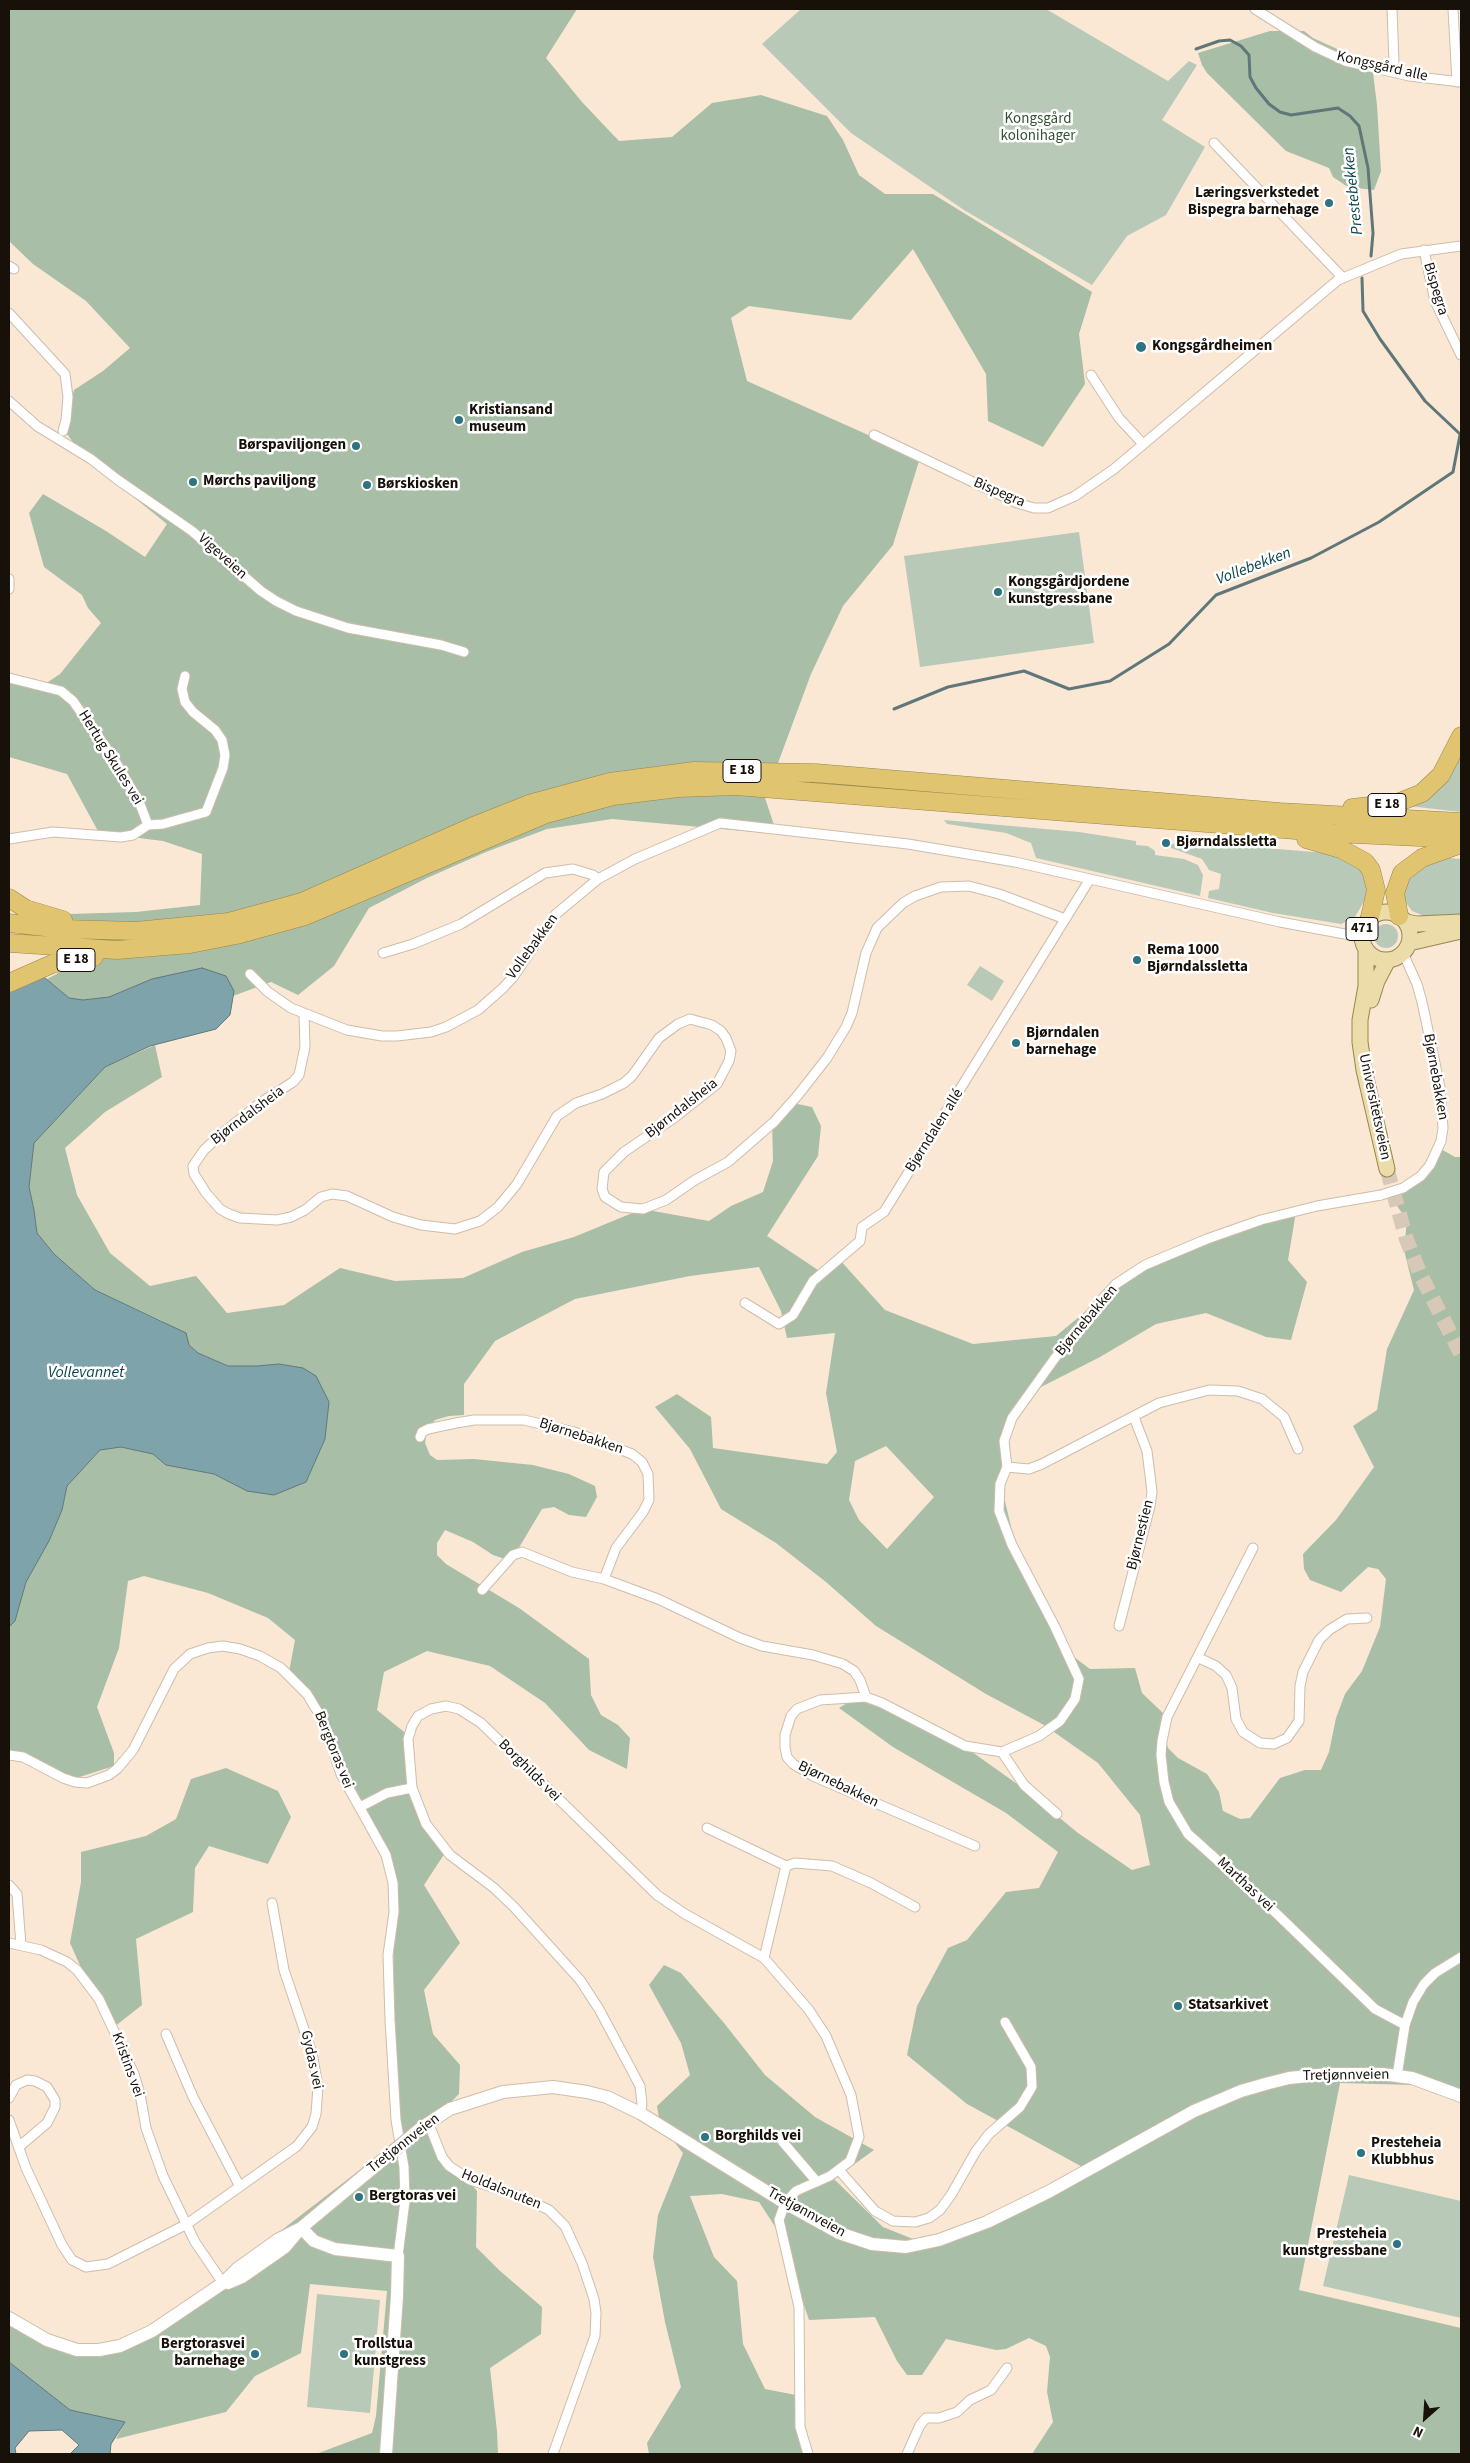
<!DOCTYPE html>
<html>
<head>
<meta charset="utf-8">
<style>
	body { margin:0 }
	#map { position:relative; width:1470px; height:2463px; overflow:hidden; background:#fae8d5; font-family:"Source Sans 3",sans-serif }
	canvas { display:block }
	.frame { position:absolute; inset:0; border:10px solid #17110a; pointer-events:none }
	.north { position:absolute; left:1400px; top:2393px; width:50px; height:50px; -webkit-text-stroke:4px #fff; paint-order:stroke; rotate:206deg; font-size:14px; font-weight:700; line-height:20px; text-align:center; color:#17110a }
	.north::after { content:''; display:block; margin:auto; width:18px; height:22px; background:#17110a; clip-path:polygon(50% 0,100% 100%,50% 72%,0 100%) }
</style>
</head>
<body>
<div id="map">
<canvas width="1470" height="2463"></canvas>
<div class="frame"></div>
<div class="north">N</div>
</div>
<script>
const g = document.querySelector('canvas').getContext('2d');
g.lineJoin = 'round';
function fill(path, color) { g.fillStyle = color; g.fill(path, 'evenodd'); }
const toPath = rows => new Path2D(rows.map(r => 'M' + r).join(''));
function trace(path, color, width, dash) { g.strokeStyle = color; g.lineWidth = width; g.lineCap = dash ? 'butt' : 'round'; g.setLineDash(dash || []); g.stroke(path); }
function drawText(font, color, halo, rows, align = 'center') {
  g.font = font + ' "Source Sans 3",sans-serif'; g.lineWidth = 5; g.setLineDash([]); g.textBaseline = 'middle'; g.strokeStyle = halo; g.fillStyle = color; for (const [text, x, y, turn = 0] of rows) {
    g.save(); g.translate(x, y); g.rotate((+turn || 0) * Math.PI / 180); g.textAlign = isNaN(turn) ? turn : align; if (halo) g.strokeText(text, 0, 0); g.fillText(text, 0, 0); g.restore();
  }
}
fill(toPath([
	[801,9,1046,9,1168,81,1189,61,1197,65,1162,120,1205,147,1166,215,1127,236,1092,285,964,210,851,133,762,44],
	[1079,532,1094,643,920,667,904,556],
	[1461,753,1461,812,1409,806],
	[944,820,1079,832,1136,841,1136,845,1148,846,1155,851,1155,855,1184,859,1198,865,1203,875,1200,896,1036,858,1031,843,1006,833,947,824],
	[1203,843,1339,854,1350,858,1366,876,1367,896,1355,917,1341,924,1273,913,1208,898,1209,891,1219,889,1221,874,1209,870,1202,859,1171,848,1171,844],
	[1450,858,1461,859,1461,918,1427,917,1412,911,1404,900,1404,886,1410,874,1436,860],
	'1374 936a12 12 0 1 1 24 0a12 12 0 1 1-24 0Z',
	[980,966,1004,981,992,1001,967,985],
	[1349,2175,1461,2201,1461,2318,1323,2286],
	[317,2294,380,2300,370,2413,307,2407]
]), '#b8c9b7');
fill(toPath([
	[9,9,577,9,546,58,582,102,619,141,672,137,712,103,761,95,827,116,843,140,859,175,885,194,933,194,1092,292,1079,334,1085,384,1043,447,988,421,986,374,913,249,851,320,749,306,731,318,747,381,920,458,893,545,843,606,811,674,765,798,777,834,612,819,547,829,486,852,427,878,369,908,334,966,298,995,271,982,233,996,234,991,152,979,109,997,83,1000,69,999,47,979,64,970,79,946,46,906,70,914,136,912,200,905,202,854,163,841,99,833,67,774,9,757,9,681,42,686,60,674,101,623,88,608,82,595,44,567,29,513,43,494,106,531,145,557,167,524,84,457,64,430,74,390,103,371,130,348,86,301,33,264,9,241],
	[1270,31,1304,31,1313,38,1372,65,1377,105,1381,171,1374,190,1348,187,1333,177,1329,168,1286,151,1207,73,1202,65,1198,53],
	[155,1045,162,1077,105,1112,65,1148,77,1195,110,1253,150,1286,196,1276,227,1313,284,1305,340,1268,395,1281,463,1278,522,1252,574,1237,642,1209,709,1221,731,1206,763,1192,773,1161,772,1119,788,1102,812,1107,821,1126,818,1156,767,1236,821,1272,839,1259,885,1310,973,1344,1056,1336,1120,1283,1167,1257,1296,1212,1288,1260,1307,1282,1291,1340,1266,1337,1206,1313,1156,1324,1100,1357,1041,1387,1015,1415,999,1476,1013,1535,1038,1596,1070,1654,1090,1669,1135,1668,1142,1693,1165,1715,1164,1733,1168,1748,1178,1758,1207,1774,1219,1792,1223,1811,1240,1819,1250,1818,1280,1778,1305,1770,1321,1770,1329,1752,1336,1718,1345,1694,1362,1671,1380,1627,1386,1579,1378,1569,1368,1567,1341,1592,1310,1580,1304,1569,1303,1554,1336,1520,1374,1467,1353,1426,1377,1410,1387,1349,1414,1290,1404,1250,1407,1220,1390,1196,1431,1161,1439,1148,1455,1157,1461,1157,1461,2102,1413,2085,1340,2083,1299,2290,1461,2328,1461,2454,1032,2454,1053,2422,1047,2392,1050,2357,1046,2346,1029,2338,1006,2349,996,2350,946,2339,922,2375,907,2375,897,2361,875,2317,809,2320,780,2234,759,2202,722,2194,690,2196,714,2257,737,2281,743,2344,765,2389,796,2395,812,2454,649,2454,647,2443,681,2387,665,2322,653,2257,658,2215,683,2153,660,2124,657,2106,690,2075,681,2043,649,1985,664,1965,681,1973,724,2023,765,2075,815,2117,874,2150,834,2179,883,2227,928,2245,1088,2170,967,2104,907,2055,917,2006,948,1948,967,1940,1006,1892,1039,1888,1058,1852,1006,1813,893,1747,839,1708,854,1699,917,1719,975,1754,1027,1791,1078,1833,1132,1870,1150,1865,1140,1815,1098,1763,1044,1725,986,1694,876,1626,826,1582,776,1543,721,1509,690,1449,655,1407,677,1394,711,1417,713,1448,827,1464,837,1452,826,1393,835,1333,787,1338,781,1311,759,1267,690,1276,575,1299,495,1341,464,1384,464,1415,449,1416,435,1420,427,1430,425,1443,430,1455,437,1460,474,1459,533,1465,569,1474,595,1486,597,1497,586,1517,569,1515,554,1507,542,1509,514,1556,505,1559,493,1555,473,1542,445,1530,437,1543,437,1555,446,1564,519,1608,589,1659,591,1695,601,1715,618,1725,630,1738,627,1769,589,1750,545,1703,490,1666,427,1651,384,1672,377,1710,409,1736,417,1795,445,1853,424,1885,460,1943,424,1990,433,2034,460,2065,459,2094,431,2122,433,2141,477,2191,476,2247,499,2270,542,2307,541,2334,490,2368,497,2431,498,2454,316,2454,372,2433,376,2416,387,2291,310,2284,301,2353,255,2376,226,2412,116,2439,125,2422,70,2410,9,2362,9,2318,65,2350,131,2340,239,2263,396,2142,399,2096,393,2030,394,1901,385,1843,345,1791,323,1727,289,1672,295,1640,268,1618,208,1593,144,1576,128,1581,119,1648,97,1707,114,1753,114,1766,70,1780,9,1755,9,1627,15,1621,26,1582,49,1541,62,1510,67,1486,100,1450,121,1447,153,1454,167,1465,214,1474,247,1491,306,1482,325,1439,329,1402,279,1364,257,1366,228,1366,198,1353,162,1321,95,1290,54,1254,37,1233,34,1210,29,1187,34,1143,105,1067],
	[886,1446,934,1497,887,1549,859,1520,849,1500,855,1461],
	[226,1768,278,1791,291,1817,268,1864,209,1846,195,1868,193,1912,136,1939,142,2005,114,2027,83,1972,70,1943,81,1882,81,1852,146,1836,176,1819,191,1779]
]), '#a8bea6');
const water = toPath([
	[202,968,226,976,234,991,230,1015,216,1029,150,1046,105,1067,34,1143,29,1187,34,1210,37,1233,54,1254,95,1290,186,1333,189,1345,198,1353,228,1366,257,1366,279,1364,303,1368,316,1376,329,1402,325,1439,306,1482,274,1495,247,1491,214,1474,166,1465,153,1454,121,1447,100,1450,67,1486,62,1510,49,1541,26,1582,15,1621,9,1627,9,986,44,977,69,998,83,1000,109,997,152,979,202,968],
	[9,2362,70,2410,125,2422,111,2444,110,2454,70,2454,79,2445,62,2430,29,2431,15,2448,16,2454,9,2454,9,2362]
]);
fill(water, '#7fa3aa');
trace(water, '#60777a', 1);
trace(toPath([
	[1196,49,1219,41,1230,40,1241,46,1249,55,1250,77,1256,88,1269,104,1280,112,1291,115,1338,108,1350,116,1359,126,1368,168,1373,233,1371,256],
	[1362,278,1363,311,1380,339,1425,401,1461,435],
	[894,709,948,687,1024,671,1069,689,1110,681,1169,644,1216,595,1311,558,1379,522,1453,472,1460,435]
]), '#60777a', 3);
trace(toPath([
	[1387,1169,1406,1238,1420,1274,1461,1354]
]), '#d8c8b7', 15, [15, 8]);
const street = toPath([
	[1255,9,1315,47,1345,61,1409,76,1461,82],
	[1453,9,1457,82],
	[1392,72,1394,63,1392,9],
	[1214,143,1343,278],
	[1424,250,1435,301,1461,355],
	[9,266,14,269],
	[9,313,65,374,68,397,66,420,63,431],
	[1091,375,1119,418,1143,444],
	[9,401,37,426,91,459,118,480,192,531,261,591,276,601,296,611,348,628,441,645,464,652],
	[874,435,1017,503,1034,508,1048,508,1075,496,1114,469,1338,280,1401,254,1461,246],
	[9,579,9,589],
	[9,678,61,691,73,701,114,759,140,804,148,825,133,835,121,837,53,832,9,839],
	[148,825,163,824,206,812,223,768,225,755,222,740,215,730,193,712,185,702,182,689,185,676],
	[383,953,413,944,461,924,545,873,573,869,593,875,598,879],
	[1403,953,1417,984,1422,1002,1440,1087,1443,1128,1441,1141,1430,1165,1421,1176,1403,1188],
	[250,974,268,992,291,1008,347,1030,382,1036,397,1036,431,1032,446,1027,478,1010,503,988,514,976,556,914,598,879,635,859,720,823,908,844,1015,862,1280,922,1361,937],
	[304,1014,305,1047,299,1075,293,1082,260,1103,219,1136,204,1150,193,1166,194,1174,206,1193,220,1209,229,1214,240,1218,277,1220,291,1217,305,1210,321,1197,332,1194,347,1196,393,1217,421,1225,455,1229,480,1221,498,1207,517,1184,557,1116,576,1103,602,1094,624,1083,632,1076,659,1038,678,1024,690,1019,712,1025,721,1031,726,1038,731,1051,729,1061,717,1084,674,1118,624,1152,604,1172,602,1189,605,1197,621,1207,643,1209,666,1200,695,1180,728,1162,774,1122,798,1095,827,1058,846,1027,852,1013,866,953,877,928,903,903,915,896,941,887,969,886,999,894,1065,919],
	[745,1303,779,1324,793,1315,813,1281,860,1241,862,1227,884,1212,1090,879],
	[420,1437,422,1432,428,1429,456,1423,474,1420,524,1420,574,1432,632,1454,642,1462,648,1474,649,1500,643,1512,616,1548,604,1579],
	[1007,1467,1029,1469,1042,1464,1159,1403,1209,1390,1238,1391,1262,1399,1284,1417,1298,1449],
	[1253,1548,1167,1717,1162,1741,1161,1755,1164,1782,1169,1802,1188,1834,1196,1841,1278,1915,1375,2009,1405,2025],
	[482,1590,513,1555,522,1552,572,1572,604,1579,658,1599,740,1638,762,1646,813,1655,843,1664,854,1671,860,1680,866,1697],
	[1119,1626,1150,1506,1152,1492,1147,1451,1134,1417],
	[1199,1658,1216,1666,1226,1675,1232,1688,1236,1719,1243,1732,1260,1743,1274,1744,1287,1738,1299,1721,1300,1686,1303,1672,1319,1640,1329,1630,1347,1619,1367,1618],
	[1002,1752,1024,1785,1057,1814],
	[9,1755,23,1757,63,1778,75,1782,87,1783,109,1775,117,1769,133,1750,174,1669,190,1654,208,1648,223,1646,240,1649,260,1656,281,1668,307,1694,322,1719,341,1774,386,1855,393,1883,394,1912,388,1955,390,2020,396,2120,404,2167,405,2201,398,2256],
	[360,1807,387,1793,412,1788],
	[707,1828,786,1866],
	[975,1846,813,1776,793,1764,787,1757,785,1747,785,1735,791,1716,797,1709,820,1700,866,1697,882,1703,965,1746,1002,1752,1039,1736,1060,1721,1075,1699,1079,1679,1055,1627,1012,1545,999,1511,1000,1484,1007,1467,1004,1441,1012,1418,1055,1358,1104,1297,1116,1284,1145,1265,1207,1239,1261,1220,1317,1206,1381,1195],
	[9,1885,17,1894,21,1945],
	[9,1943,41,1950,67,1962,77,1970,99,1999,134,2074,140,2094,146,2128,163,2176,195,2242,223,2283],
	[764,1958,786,1866,795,1863,832,1866,871,1883,915,1907],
	[166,2034,193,2097,239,2185],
	[1397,2076,1405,2025,1413,2002,1424,1984,1435,1973,1461,1957],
	[9,2098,16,2085,27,2080,35,2081,47,2087,55,2100,55,2107,47,2123,20,2146],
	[640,2113,642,2104,640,2086,599,2009,580,1980,514,1907,494,1888,450,1855,426,1824,412,1788,408,1739,412,1726,418,1716,431,1709,446,1706,459,1709,481,1723,657,1895,685,1914,764,1958,809,2010,826,2036,851,2095,859,2137,850,2161,830,2176,796,2191,785,2203,779,2220,799,2307,800,2427,808,2454],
	[9,2120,26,2168,62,2245,72,2260,86,2267,108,2264,187,2224,297,2146,312,2127,316,2114,318,2086,312,2053,284,1970,272,1903],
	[428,2122,442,2157,449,2166,470,2180,520,2196,549,2210,565,2226,582,2263,594,2299,596,2313,595,2336,553,2454],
	[782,2141,817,2182],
	[839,2170,875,2211,893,2221,915,2222,929,2218,940,2210,951,2195,976,2151,989,2134,1020,2107,1032,2087,1031,2067,1005,2022],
	[907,2454,920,2425,926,2418,939,2418,957,2412,970,2400,991,2390,1007,2368]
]);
const secondary = toPath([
	[421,2128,450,2109,503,2092,553,2087,587,2092,607,2097,640,2113,785,2203,839,2233,872,2244,906,2247,939,2240,987,2222,1050,2191,1194,2111,1241,2091,1269,2083,1289,2078,1328,2074,1382,2074,1412,2078,1461,2096],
	[301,2228,314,2241,335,2249,398,2256,397,2296,386,2454],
	[228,2283,242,2277,285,2247,301,2228,385,2158],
	[9,2318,47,2340,77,2350,99,2350,120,2346,152,2331,223,2283,237,2269,279,2239,301,2228]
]);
const primary = toPath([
	'1362 936a24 24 0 1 1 48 0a24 24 0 1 1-48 0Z',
	[1406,922,1417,924,1461,922],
	[1409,943,1461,931],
	[1366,950,1366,986,1360,1020,1360,1042,1364,1070,1387,1169],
	[1371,1000,1377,981,1388,960]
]);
const highway = toPath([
	[1352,808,1397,803,1422,793,1441,775,1461,736],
	[1306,839,1341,849,1365,862,1371,870,1376,890,1370,917],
	[9,898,26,909,63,920],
	[1399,916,1395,893,1402,873,1422,858,1461,844],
	[9,923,63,929,136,931,229,922,302,902,476,825,529,804,610,782,694,771,816,773,1280,812,1461,822],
	[9,943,117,950,190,944,236,935,305,916,546,814,613,796,678,788,736,786,1333,833,1461,839],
	[9,983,52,964,94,957]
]);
trace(street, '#cebdab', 11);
trace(secondary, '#cebdab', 14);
trace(primary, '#9a854c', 17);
trace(highway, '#9a854c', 19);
trace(street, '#fff', 9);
trace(secondary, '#fff', 12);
trace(primary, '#ecdca9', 15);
trace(highway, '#e0c470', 18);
const streetBridge = toPath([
	[1381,1195,1403,1188]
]);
const secondaryBridge = toPath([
	[385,2158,421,2128]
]);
trace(streetBridge, '#cebdab', 11, []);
trace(secondaryBridge, '#cebdab', 14, []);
trace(streetBridge, '#fff', 9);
trace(secondaryBridge, '#fff', 12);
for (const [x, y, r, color] of [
	[1329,203,5,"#2d7381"],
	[1141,347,6,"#2d7381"],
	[459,420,5,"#2d7381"],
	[356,446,5,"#2d7381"],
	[193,482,5,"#2d7381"],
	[367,485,5,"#2d7381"],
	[998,592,5,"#2d7381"],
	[1166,843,5,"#2d7381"],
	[1137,960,5,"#2d7381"],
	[1016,1043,5,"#2d7381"],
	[1178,2006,5,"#2d7381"],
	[705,2137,5,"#2d7381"],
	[1361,2153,5,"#2d7381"],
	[359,2197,5,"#2d7381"],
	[1397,2244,5,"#2d7381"],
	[255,2354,5,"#2d7381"],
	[344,2354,5,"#2d7381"]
]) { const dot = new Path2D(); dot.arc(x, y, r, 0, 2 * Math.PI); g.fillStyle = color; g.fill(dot); trace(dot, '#fff', 2); }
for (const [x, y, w] of [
	[742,771,38],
	[1387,805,38],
	[1362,929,32],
	[76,960,38]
]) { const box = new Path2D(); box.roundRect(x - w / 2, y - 11.5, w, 23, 4); g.fillStyle = '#fff'; g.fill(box); trace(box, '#17110a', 1); }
drawText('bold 14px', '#17110a', null, [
	["E 18",742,771],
	["E 18",1387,805],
	["471",1362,929],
	["E 18",76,960]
]);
drawText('15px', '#17110a', '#fff', [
	["Kongsgård alle",1382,67,13],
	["Bispegra",1435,289,73],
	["Bispegra",999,493,23],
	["Vigeveien",222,557,42],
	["Hertug Skules vei",110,758,58],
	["Vollebakken",533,947,-54],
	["Bjørnebakken",1435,1077,80],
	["Universitetsveien",1374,1107,78],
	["Bjørndalsheia",682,1109,-38],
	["Bjørndalsheia",248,1116,-37],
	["Bjørndalen allé",935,1131,-58],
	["Bjørnebakken",1087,1321,-50],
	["Bjørnebakken",581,1437,18],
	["Bjørnestien",1141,1535,-76],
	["Bergtoras vei",333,1750,68],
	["Borghilds vei",529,1771,45],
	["Bjørnebakken",838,1785,26],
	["Marthas vei",1245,1885,43],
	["Gydas vei",311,2060,78],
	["Kristins vei",127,2065,70],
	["Tretjønnveien",1346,2076,-1],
	["Tretjønnveien",404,2144,-38],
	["Holdalsnuten",501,2190,22],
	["Tretjønnveien",806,2213,29]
]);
drawText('15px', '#31532f', '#fff', [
	["Kongsgård",1038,120],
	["kolonihager",1038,137]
]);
drawText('bold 15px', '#17110a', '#fff', [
	["Læringsverkstedet",1319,194,"right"],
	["Bispegra barnehage",1319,211,"right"],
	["Kongsgårdheimen",1152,347],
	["Kristiansand",469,411],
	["museum",469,428],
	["Børspaviljongen",346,446,"right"],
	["Mørchs paviljong",203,482],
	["Børskiosken",377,485],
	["Kongsgårdjordene",1008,583],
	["kunstgressbane",1008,600],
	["Bjørndalssletta",1176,843],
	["Rema 1000",1147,951],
	["Bjørndalssletta",1147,968],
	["Bjørndalen",1026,1034],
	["barnehage",1026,1051],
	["Statsarkivet",1188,2006],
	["Borghilds vei",715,2137],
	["Presteheia",1371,2144],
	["Klubbhus",1371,2161],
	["Bergtoras vei",369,2197],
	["Presteheia",1387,2235,"right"],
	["kunstgressbane",1387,2252,"right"],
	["Bergtorasvei",245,2345,"right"],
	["barnehage",245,2362,"right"],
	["Trollstua",354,2345],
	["kunstgress",354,2362]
], 'left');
drawText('italic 16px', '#0e464f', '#fff', [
	["Prestebekken",1354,191,-96],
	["Vollebekken",1254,567,-21],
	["Vollevannet",86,1373]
]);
</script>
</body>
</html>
